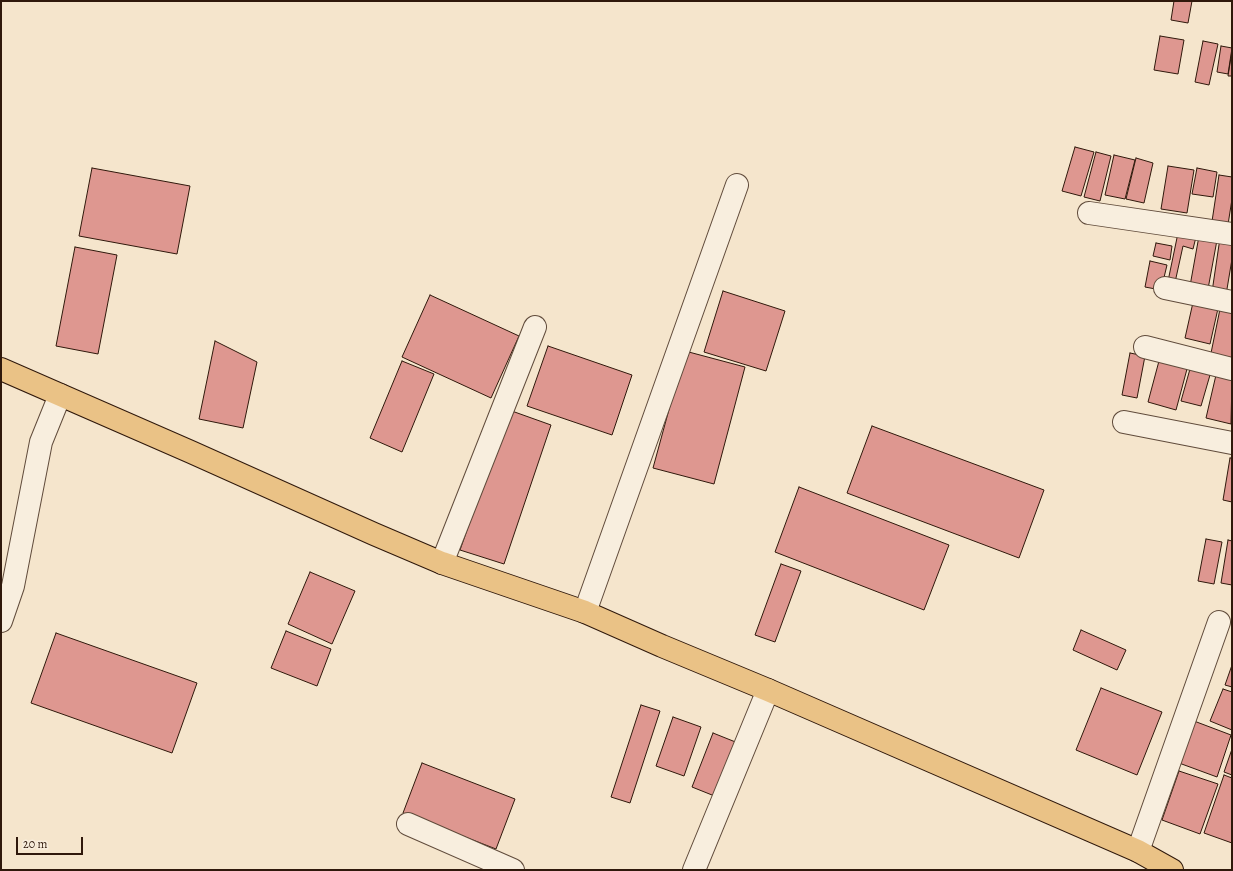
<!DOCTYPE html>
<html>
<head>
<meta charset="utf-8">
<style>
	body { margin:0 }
	#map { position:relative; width:1233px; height:871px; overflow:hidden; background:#f5e5cc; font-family:Alegreya,serif }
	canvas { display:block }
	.frame { position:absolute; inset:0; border:2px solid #2f180b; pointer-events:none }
	.scale { position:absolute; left:16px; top:837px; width:67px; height:18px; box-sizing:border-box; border:2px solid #2f180b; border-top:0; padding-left:5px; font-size:12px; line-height:14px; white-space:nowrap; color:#2f180b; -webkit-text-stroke:3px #f8eede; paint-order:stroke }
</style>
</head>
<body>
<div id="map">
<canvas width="1233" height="871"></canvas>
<div class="frame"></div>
<div class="scale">20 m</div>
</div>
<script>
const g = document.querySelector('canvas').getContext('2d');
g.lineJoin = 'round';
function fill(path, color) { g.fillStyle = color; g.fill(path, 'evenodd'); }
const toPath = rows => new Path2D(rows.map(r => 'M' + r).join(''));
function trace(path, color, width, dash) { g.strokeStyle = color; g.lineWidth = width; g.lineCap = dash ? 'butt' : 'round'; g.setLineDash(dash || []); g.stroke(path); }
const building = toPath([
	[1174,1,1192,1,1188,23,1171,20,1174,1],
	[1160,36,1184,40,1178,74,1154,70,1160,36],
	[1203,41,1218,44,1209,85,1195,82,1203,41],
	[1221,46,1232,48,1228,74,1217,72,1221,46],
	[1232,51,1232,76,1228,76,1232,51],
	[1075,147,1094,152,1081,196,1062,191,1075,147],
	[1096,152,1111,156,1100,201,1084,197,1096,152],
	[1114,155,1135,160,1125,199,1105,195,1114,155],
	[1136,158,1153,163,1144,203,1126,199,1136,158],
	[1168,166,1194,170,1187,213,1161,209,1168,166],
	[92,168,190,186,177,254,79,236,92,168],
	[1197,168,1217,172,1213,197,1192,194,1197,168],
	[1219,175,1232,177,1232,199,1227,231,1211,228,1219,175],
	[1178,233,1196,237,1193,249,1183,246,1174,287,1167,286,1178,233],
	[1199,236,1217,240,1208,289,1190,286,1199,236],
	[1220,238,1232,240,1232,259,1226,295,1212,292,1220,238],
	[1156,243,1172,246,1170,260,1153,256,1156,243],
	[75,247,117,255,98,354,56,346,75,247],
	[1150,261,1167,265,1161,290,1145,287,1150,261],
	[723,291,785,311,766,371,704,352,723,291],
	[430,295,519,336,491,398,402,357,430,295],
	[1194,298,1219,304,1210,344,1185,338,1194,298],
	[1220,309,1232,312,1232,362,1210,358,1220,309],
	[215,341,257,362,243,428,199,419,215,341],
	[548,346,632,375,612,435,527,406,548,346],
	[685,351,745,367,714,484,653,468,685,351],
	[1130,353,1145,356,1137,398,1122,395,1130,353],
	[402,361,434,374,402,452,370,438,402,361],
	[1159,361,1187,369,1176,410,1148,402,1159,361],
	[1190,369,1210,375,1201,406,1181,401,1190,369],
	[1216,375,1232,379,1231,424,1206,418,1216,375],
	[509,410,551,425,504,564,460,550,509,410],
	[872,426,1044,490,1019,558,847,493,872,426],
	[1230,458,1232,458,1232,502,1223,500,1230,458],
	[799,487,949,545,924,610,775,552,799,487],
	[1206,539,1222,542,1214,584,1198,581,1206,539],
	[1228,540,1232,541,1232,585,1221,583,1228,540],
	[781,564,801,571,775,642,755,635,781,564],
	[310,572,355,591,332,644,288,624,310,572],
	[1081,630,1126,650,1117,670,1073,650,1081,630],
	[286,631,331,649,317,686,271,668,286,631],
	[56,633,197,683,172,753,31,703,56,633],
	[1232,665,1232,687,1225,685,1232,665],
	[1101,688,1162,712,1137,775,1076,750,1101,688],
	[1223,689,1232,692,1232,730,1210,721,1223,689],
	[641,705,660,711,630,803,611,797,641,705],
	[673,717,701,727,684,776,656,766,673,717],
	[1194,721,1231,735,1217,777,1179,763,1194,721],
	[713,733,738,743,717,797,692,787,713,733],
	[1232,749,1232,775,1224,772,1232,749],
	[422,763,515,799,496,849,403,813,422,763],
	[1179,771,1218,784,1200,834,1162,820,1179,771],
	[1224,775,1232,778,1232,843,1204,833,1224,775]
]);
fill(building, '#de9790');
trace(building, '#2f180b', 1);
const minor = toPath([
	[1089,213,1232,234],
	[1165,288,1232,302],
	[1145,347,1232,369],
	[1124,422,1232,443],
	[442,563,535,327],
	[585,612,737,185],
	[1,621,13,586,41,442,60,395],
	[408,824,513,870],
	[1138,851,1219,622],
	[694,870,768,690]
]);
const major = toPath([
	[1,369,191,452,374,534,442,563,585,612,662,646,768,690,1138,851,1172,870]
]);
trace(minor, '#604b3b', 24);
trace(major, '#2f180b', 24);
trace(minor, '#f8eede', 22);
trace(major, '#eac286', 22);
</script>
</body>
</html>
